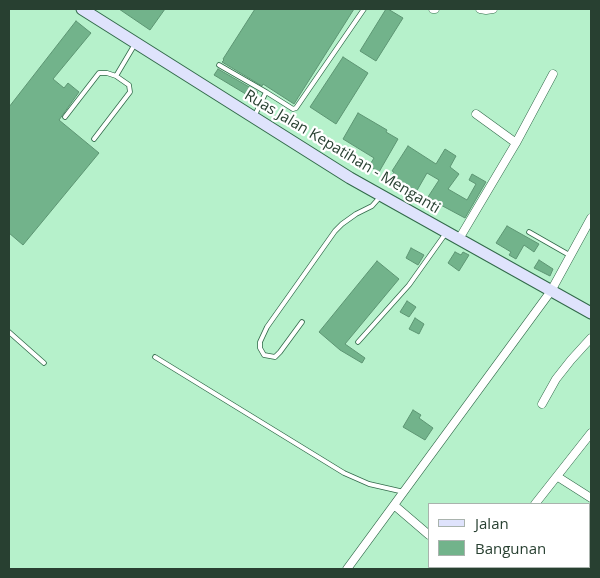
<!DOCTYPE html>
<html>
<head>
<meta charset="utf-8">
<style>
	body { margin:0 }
	#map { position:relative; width:600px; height:578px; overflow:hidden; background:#b6f1cb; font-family:"Open Sans",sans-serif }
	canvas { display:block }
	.frame { position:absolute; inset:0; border:10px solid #284031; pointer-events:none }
	.legend { position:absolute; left:428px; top:503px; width:162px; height:65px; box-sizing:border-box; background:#fff; border:1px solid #a9b3ad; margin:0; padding:6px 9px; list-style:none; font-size:15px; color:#284031 }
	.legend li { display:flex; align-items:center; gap:10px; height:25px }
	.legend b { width:25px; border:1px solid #a9b3ad }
</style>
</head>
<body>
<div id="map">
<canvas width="600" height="578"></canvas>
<div class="frame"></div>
<ul class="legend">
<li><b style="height:6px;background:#dfe3fc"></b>Jalan</li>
<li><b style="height:14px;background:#72b38b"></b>Bangunan</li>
</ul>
</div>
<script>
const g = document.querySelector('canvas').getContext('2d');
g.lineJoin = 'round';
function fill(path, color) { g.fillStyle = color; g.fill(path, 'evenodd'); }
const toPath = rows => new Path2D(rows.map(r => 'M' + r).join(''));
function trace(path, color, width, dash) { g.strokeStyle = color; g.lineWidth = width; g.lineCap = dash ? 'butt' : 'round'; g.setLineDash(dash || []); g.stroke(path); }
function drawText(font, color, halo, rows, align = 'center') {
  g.font = font + ' "Open Sans",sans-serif'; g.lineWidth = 4.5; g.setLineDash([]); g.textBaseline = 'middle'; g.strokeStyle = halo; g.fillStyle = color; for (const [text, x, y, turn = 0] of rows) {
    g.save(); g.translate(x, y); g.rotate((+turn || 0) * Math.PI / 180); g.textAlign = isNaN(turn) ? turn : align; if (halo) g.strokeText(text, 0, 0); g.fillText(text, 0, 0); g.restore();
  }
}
const building = toPath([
	[119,9,165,9,150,30,119,9],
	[255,9,354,9,294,104,263,84,262,86,222,62,224,60,223,59,255,9],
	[386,9,388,9,403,18,376,61,360,51,386,9],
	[76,21,91,33,53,79,64,88,68,83,79,92,59,120,99,153,23,245,9,233,9,107,76,21],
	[343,57,368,73,336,124,310,107,343,57],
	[218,69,258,92,254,99,214,75,218,69],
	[358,113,387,130,386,132,398,139,379,172,369,166,374,158,343,139,358,113],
	[408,146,436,164,445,149,456,156,450,167,459,174,448,189,467,200,476,184,469,180,472,174,486,182,465,218,437,203,435,206,426,200,439,180,427,173,415,194,389,181,394,172,392,171,408,146],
	[507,226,539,244,534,252,524,245,516,259,509,255,511,252,496,243,507,226],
	[411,248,424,255,418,265,406,258,411,248],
	[455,252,461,255,463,252,469,255,459,271,448,263,455,252],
	[539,260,553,269,550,276,534,268,539,260],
	[377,261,399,279,345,344,365,358,362,363,340,350,319,332,377,261],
	[407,301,416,307,409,317,400,312,407,301],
	[415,318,424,324,419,334,409,329,415,318],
	[413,410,421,415,419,418,433,428,425,440,403,427,413,410]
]);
fill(building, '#72b38b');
trace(building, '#5d9573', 1);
const service = toPath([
	[219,65,266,92,254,117],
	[266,92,293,109,296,108,364,9],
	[65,117,99,73,107,73,116,76,135,44],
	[94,139,130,92,129,85,116,76],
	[529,232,571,256],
	[302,322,280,352,275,357,264,355,260,348,260,342,267,327,335,231,342,224,356,214,372,206,380,197],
	[9,332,44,363],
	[358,342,409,285,446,233],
	[155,357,344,473,369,484,404,492]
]);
const minor = toPath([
	[433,9,435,9],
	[480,9,486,10,493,9],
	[476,114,516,143],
	[459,239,516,143,553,74],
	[542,404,556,379,571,360,591,338],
	[558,477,591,498],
	[535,504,591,433],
	[394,505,429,535],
	[589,563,591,560],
	[464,567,466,569],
	[347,569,551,291,591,218],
	[482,569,484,567]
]);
const secondary = toPath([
	[82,9,350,178,591,313]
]);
trace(service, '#326a4a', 5.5);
trace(minor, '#326a4a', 9);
trace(secondary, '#326a4a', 13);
trace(service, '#fff', 4);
trace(minor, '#fff', 8);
trace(secondary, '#dfe3fc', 11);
drawText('15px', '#284031', '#fff', [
	["Ruas Jalan Kepatihan - Menganti",342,152,31]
]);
</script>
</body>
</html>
